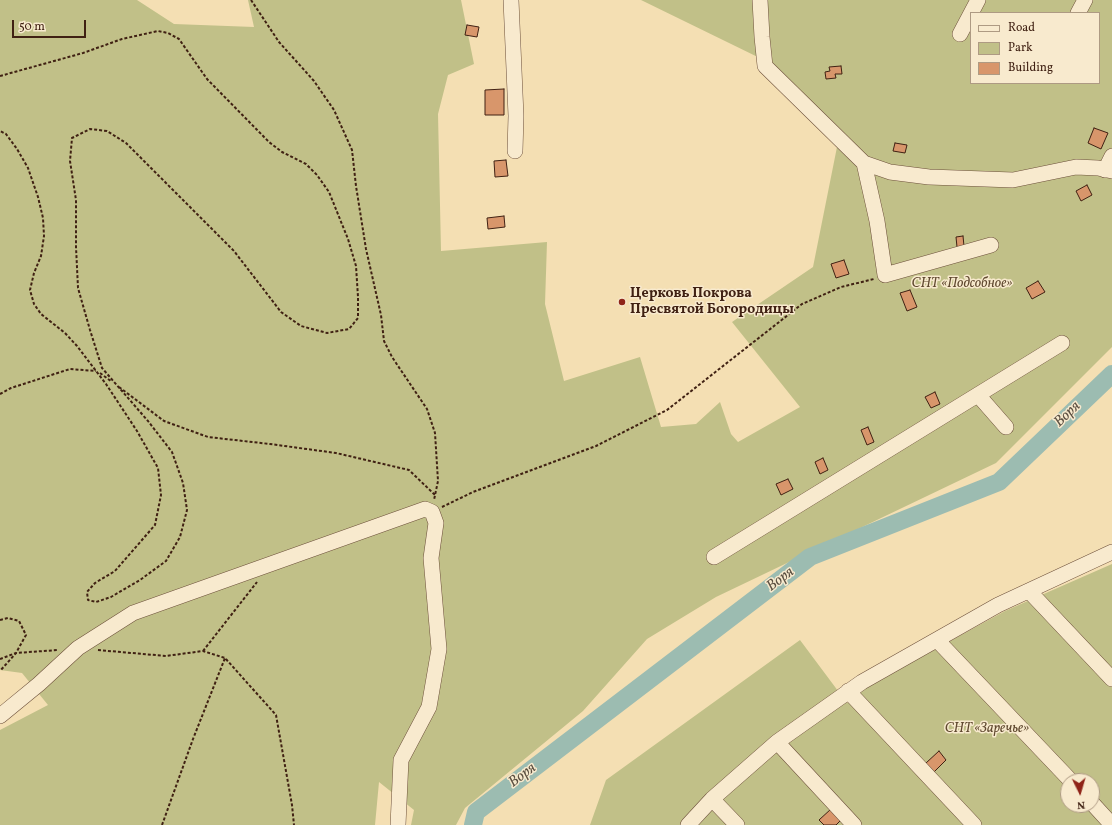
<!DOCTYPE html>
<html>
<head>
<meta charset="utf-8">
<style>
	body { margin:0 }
	#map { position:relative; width:1112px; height:825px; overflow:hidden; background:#f4dfb3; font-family:Vollkorn,serif }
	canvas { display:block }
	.legend { position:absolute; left:970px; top:12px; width:130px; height:72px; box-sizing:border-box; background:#f8eace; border:1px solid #ae9a83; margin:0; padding:5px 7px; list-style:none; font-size:12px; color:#402113 }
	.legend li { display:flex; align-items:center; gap:8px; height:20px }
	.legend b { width:20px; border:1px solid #ae9a83 }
	.north { position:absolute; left:1060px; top:773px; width:40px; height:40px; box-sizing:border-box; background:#f8eace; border:1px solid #ae9a83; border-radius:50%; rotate:175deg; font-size:11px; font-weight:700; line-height:16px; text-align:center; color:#402113 }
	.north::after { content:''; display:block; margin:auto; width:14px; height:18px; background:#8f2418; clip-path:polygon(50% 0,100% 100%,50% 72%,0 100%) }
	.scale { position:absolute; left:12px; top:20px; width:74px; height:18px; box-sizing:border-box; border:2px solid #402113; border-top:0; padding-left:5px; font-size:12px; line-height:14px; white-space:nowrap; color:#402113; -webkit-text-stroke:3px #f8eace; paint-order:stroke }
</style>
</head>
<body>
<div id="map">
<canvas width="1112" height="825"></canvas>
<ul class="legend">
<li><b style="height:5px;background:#f8eace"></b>Road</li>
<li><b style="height:11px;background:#c1c088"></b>Park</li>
<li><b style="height:11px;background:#d8966b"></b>Building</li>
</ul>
<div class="north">N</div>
<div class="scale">50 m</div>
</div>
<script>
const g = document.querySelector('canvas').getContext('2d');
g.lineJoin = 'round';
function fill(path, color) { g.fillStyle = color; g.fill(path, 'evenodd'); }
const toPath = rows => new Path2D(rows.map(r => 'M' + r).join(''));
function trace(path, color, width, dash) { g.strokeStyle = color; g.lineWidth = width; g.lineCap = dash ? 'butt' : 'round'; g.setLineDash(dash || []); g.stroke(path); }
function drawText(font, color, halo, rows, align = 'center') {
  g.font = font + ' Vollkorn,serif'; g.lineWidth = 3; g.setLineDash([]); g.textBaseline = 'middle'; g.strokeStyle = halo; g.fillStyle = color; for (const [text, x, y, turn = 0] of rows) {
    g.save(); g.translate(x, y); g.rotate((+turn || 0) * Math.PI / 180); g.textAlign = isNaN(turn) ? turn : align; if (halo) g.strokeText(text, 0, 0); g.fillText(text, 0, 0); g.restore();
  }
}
fill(toPath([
	[0,0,137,0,174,24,254,27,248,0,461,0,474,64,448,75,438,114,441,251,547,242,545,304,564,381,640,357,661,427,696,424,720,402,731,434,738,442,800,407,732,322,813,267,838,142,770,63,641,0,1112,0,1112,347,996,463,716,597,647,639,583,711,465,808,456,825,411,825,414,810,379,782,375,825,0,825,0,730,48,705,22,673,0,670],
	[971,13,1099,13,1099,83,971,83],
	[1112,564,1112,825,590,825,606,780,800,640,847,703,870,685,1005,611],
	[1068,781,1092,781,1092,805,1068,805]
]), '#c1c088');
trace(toPath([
	[473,825,476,812,810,557,999,482,1112,374]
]), '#9cbcb1', 18);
const building = toPath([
	[467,25,479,27,477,37,465,35,467,25],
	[841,66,842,74,835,74,836,78,826,79,825,72,830,71,829,67,841,66],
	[504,89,504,115,485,115,485,90,504,89],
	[1094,128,1108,133,1101,149,1088,143,1094,128],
	[895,143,907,145,905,153,893,151,895,143],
	[506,160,508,176,495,177,494,161,506,160],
	[1087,185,1092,195,1081,201,1076,191,1087,185],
	[504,216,505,227,488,229,487,218,504,216],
	[963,236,964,246,957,247,956,237,963,236],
	[844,260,849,274,836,278,831,264,844,260],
	[1038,281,1045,292,1032,299,1026,288,1038,281],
	[910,290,917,307,907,311,900,293,910,290],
	[935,392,940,404,931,408,925,397,935,392],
	[868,427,874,442,867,445,861,430,868,427],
	[823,458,828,470,820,474,815,462,823,458],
	[788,479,793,489,781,495,776,484,788,479],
	[939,751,946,760,934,772,926,763,939,751],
	[831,809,841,820,836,825,824,825,819,820,831,809]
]);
fill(building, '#d8966b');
trace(building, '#402113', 1);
const minor = toPath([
	[511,0,516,116,515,151],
	[760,0,762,37,765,66,864,163,890,172,929,177,1013,180,1076,167,1098,168,1112,171],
	[1078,13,1085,0],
	[960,34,978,0],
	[864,163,877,221,885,275,991,245],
	[1105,170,1112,156],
	[978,395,1006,427],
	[714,557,1062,343],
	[1029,591,1112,679],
	[937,640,1071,781],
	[848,691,974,825],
	[0,716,39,684,78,648,133,613,425,509,432,512,436,523,431,558,439,649,429,707,401,760,398,825],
	[777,742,854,825],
	[712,799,737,825],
	[1092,803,1112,825],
	[688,825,712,799,777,742,862,682,998,605,1112,552]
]);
trace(minor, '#6d503b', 16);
trace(toPath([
	[251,0,279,42,314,81,334,110,352,150,356,186,366,249,381,315,384,341,392,357,427,409,435,433,438,481,434,500],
	[0,76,83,53,122,39,158,31,168,33,179,39,207,79,269,142,282,152,306,164,317,175,329,192,348,239,356,266,358,297,358,318,349,329,327,333,301,326,281,312,234,251,126,143,107,131,90,129,72,138,70,161,76,200,76,247,78,288,90,330,102,368,148,421,172,452,183,483,187,510,180,537,166,561,140,580,111,597,96,602,88,600,87,592,95,583,115,571,155,525,161,495,158,468,137,431,106,384,77,346,65,333,41,314,34,304,30,290,34,273,41,256,44,236,43,218,38,197,28,168,17,149,6,134,0,131],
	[100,373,112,382],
	[119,387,164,421,208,437,270,444,336,453,409,470,435,495],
	[0,394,11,388,70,369,96,371],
	[442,507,473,492,596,446,667,410,802,304,841,287,874,279],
	[0,620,8,618,19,621,26,635,16,653,0,671],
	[98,650,166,656,203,651,225,658,276,715,292,805,294,825],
	[203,651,257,582],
	[0,659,16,653,58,650],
	[162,825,193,739,225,658]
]), '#402113', 2, [3, 2]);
trace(minor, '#f8eace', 15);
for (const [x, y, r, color] of [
	[622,302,4,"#8f2418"]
]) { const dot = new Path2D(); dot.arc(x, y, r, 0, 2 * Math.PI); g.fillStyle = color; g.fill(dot); trace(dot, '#f8eace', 1.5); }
drawText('italic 14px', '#604930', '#f8eace', [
	["СНТ «Подсобное»",962,284],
	["СНТ «Заречье»",987,729]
]);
drawText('bold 14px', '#402113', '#f8eace', [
	["Церковь Покрова",630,294],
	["Пресвятой Богородицы",630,310]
], 'left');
drawText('italic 15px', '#5c5042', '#f8eace', [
	["Воря",1068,415,-44],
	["Воря",781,580,-37],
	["Воря",523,776,-37]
]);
</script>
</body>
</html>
